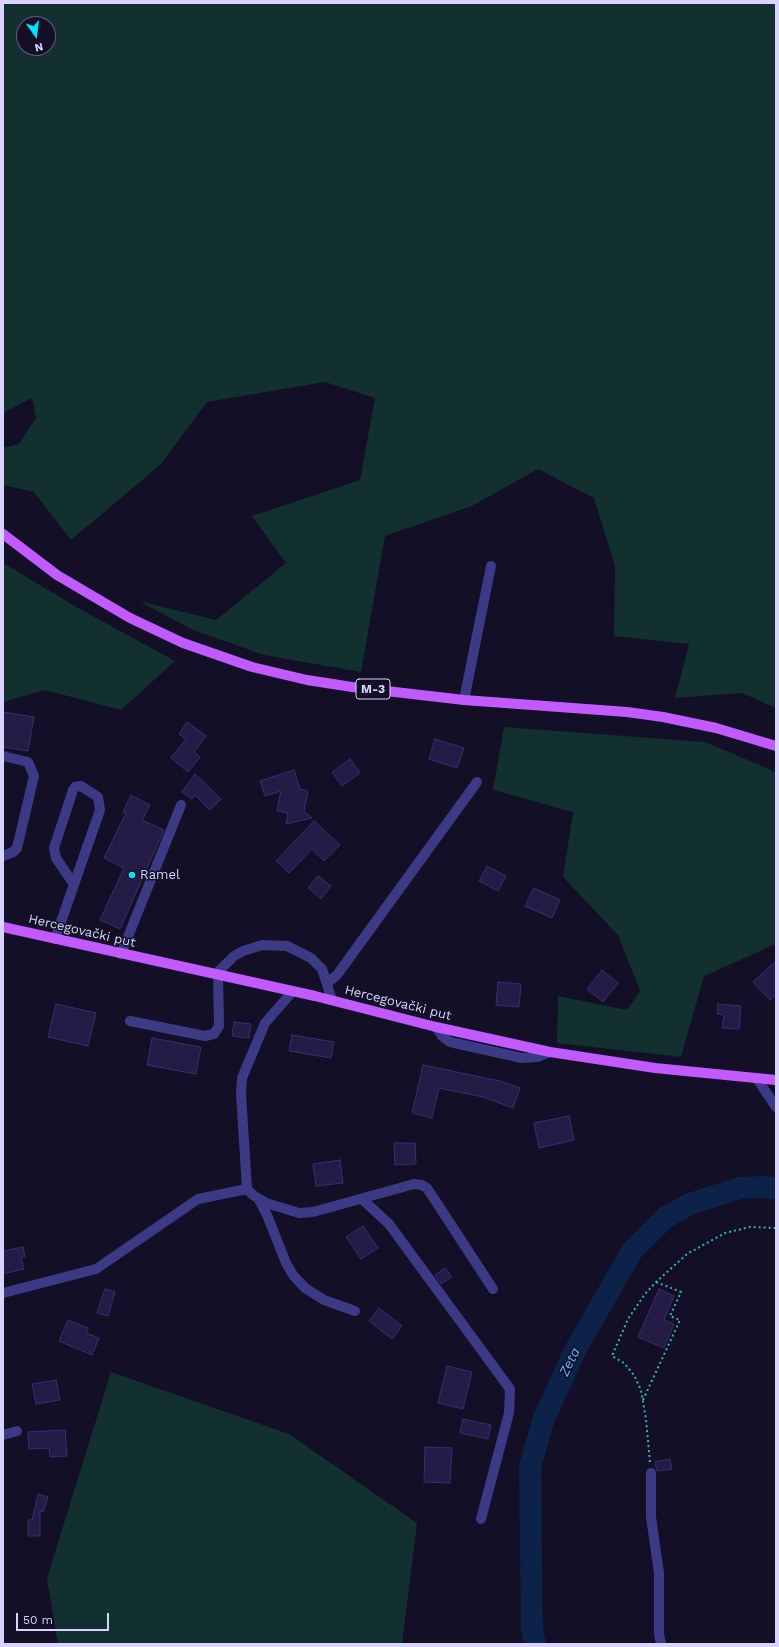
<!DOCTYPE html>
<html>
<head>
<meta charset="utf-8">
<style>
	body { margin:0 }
	#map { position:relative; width:779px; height:1647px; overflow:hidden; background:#130f26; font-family:"Work Sans",sans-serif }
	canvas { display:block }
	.frame { position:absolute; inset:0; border:4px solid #d9d4ff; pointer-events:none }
	.north { position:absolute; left:16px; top:16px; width:40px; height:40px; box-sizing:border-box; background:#130f26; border:1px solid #625e7d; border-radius:50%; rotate:166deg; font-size:11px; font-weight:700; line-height:16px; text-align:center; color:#d9d4ff }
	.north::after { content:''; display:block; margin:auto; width:14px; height:18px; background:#00e5ff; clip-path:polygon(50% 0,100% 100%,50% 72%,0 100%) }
	.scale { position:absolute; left:16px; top:1613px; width:93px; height:18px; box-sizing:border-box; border:2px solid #d9d4ff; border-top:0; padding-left:5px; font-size:12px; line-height:14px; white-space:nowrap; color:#d9d4ff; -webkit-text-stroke:3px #130f26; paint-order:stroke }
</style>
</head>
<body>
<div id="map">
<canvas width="779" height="1647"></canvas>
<div class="frame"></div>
<div class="north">N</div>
<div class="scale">50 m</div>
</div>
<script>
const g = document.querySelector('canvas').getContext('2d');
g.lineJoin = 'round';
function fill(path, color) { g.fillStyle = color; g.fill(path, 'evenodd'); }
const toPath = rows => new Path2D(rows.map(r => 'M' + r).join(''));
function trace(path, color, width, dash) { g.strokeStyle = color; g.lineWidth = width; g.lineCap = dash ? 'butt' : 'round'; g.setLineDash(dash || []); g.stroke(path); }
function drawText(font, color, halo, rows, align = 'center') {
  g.font = font + ' "Work Sans",sans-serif'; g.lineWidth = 3; g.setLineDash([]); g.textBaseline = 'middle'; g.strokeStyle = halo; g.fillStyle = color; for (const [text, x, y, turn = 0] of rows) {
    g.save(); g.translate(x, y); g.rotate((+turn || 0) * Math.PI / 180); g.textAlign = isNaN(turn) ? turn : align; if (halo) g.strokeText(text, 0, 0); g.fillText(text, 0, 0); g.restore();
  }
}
fill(toPath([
	[3,3,776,3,776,708,742,693,675,698,689,644,614,636,615,566,594,498,538,469,472,506,385,536,361,672,264,655,191,629,139,601,216,620,286,563,252,516,360,480,375,398,325,382,207,402,160,465,71,540,34,492,3,485,3,448,19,444,36,418,32,398,3,413],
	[24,24,48,24,48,48,24,48],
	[3,563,80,609,175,661,121,710,45,690,3,702],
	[504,727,705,742,776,772,776,944,704,976,681,1057,557,1043,558,996,627,1010,640,991,618,935,563,877,573,812,493,790],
	[111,1372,289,1434,417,1523,402,1644,58,1644,47,1578]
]), '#12302f');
trace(toPath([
	[535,1644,532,1629,530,1466,544,1418,577,1347,632,1251,666,1217,690,1204,740,1188,765,1187,776,1188]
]), '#0c2248', 22);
const building = toPath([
	[3,712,34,717,28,751,3,747,3,712],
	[187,722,206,736,194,752,200,757,188,772,171,758,186,739,179,734,187,722],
	[435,739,464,748,457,768,429,759,435,739],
	[350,759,360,773,342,786,332,772,350,759],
	[294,770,300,789,308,791,304,811,312,818,286,824,288,813,277,811,281,791,265,796,260,781,294,770],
	[195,774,221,799,210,810,195,795,192,799,182,792,195,774],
	[131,795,150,805,142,820,164,830,120,929,100,920,124,868,104,858,126,813,123,812,131,795],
	[314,821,340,845,324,861,312,849,289,873,276,861,314,821],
	[487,866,506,876,498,891,479,881,487,866],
	[318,876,331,886,321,899,308,888,318,876],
	[534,888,560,900,552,918,525,906,534,888],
	[776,961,776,995,770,1000,753,982,776,961],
	[602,970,618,983,603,1002,587,989,602,970],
	[498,982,521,984,519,1007,496,1005,498,982],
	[56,1004,96,1013,88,1046,48,1037,56,1004],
	[718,1004,741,1006,739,1029,722,1028,724,1015,717,1014,718,1004],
	[234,1022,251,1024,249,1038,232,1036,234,1022],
	[292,1035,334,1042,331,1058,289,1051,292,1035],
	[152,1038,201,1047,196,1074,147,1065,152,1038],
	[423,1065,500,1081,520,1088,513,1108,483,1097,439,1088,432,1118,412,1113,423,1065],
	[569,1116,574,1140,539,1148,534,1123,569,1116],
	[394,1143,415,1143,416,1164,395,1165,394,1143],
	[340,1160,343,1183,316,1186,313,1164,340,1160],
	[363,1226,378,1248,361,1259,346,1237,363,1226],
	[23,1247,25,1257,21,1258,24,1269,3,1274,3,1251,23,1247],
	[445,1268,452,1277,441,1284,435,1275,445,1268],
	[105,1289,115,1292,108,1316,97,1313,105,1289],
	[659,1289,674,1296,664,1320,674,1324,664,1348,638,1337,659,1289],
	[379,1308,402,1326,392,1339,369,1321,379,1308],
	[68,1320,88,1328,86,1333,99,1338,92,1355,59,1341,68,1320],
	[447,1366,472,1372,463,1409,438,1403,447,1366],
	[56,1380,60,1400,36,1404,32,1384,56,1380],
	[463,1419,491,1425,488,1439,460,1433,463,1419],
	[65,1430,67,1456,50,1457,49,1448,29,1449,28,1432,65,1430],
	[425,1447,452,1448,450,1483,424,1482,425,1447],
	[670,1459,672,1469,657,1471,655,1462,670,1459],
	[38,1494,48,1497,43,1512,40,1511,40,1536,28,1536,28,1520,32,1520,38,1494]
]);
fill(building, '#241b47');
trace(building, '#3b2d73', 1);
trace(toPath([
	[643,1400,680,1320,670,1316,681,1292,656,1282],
	[650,1462,646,1419,641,1390,634,1375,624,1363,612,1356,628,1319,645,1294,656,1282,687,1254,725,1233,750,1227,776,1228]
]), '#2fb8b0', 2, [2, 3]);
trace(toPath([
	[464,700,491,566],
	[3,756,28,762,34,776,17,848,13,852,3,856],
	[55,939,100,810,98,797,81,786,75,787,73,790,54,848,56,858,73,883],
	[121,954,181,805],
	[327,983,337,975,477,782],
	[293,991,265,1023,242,1078,241,1094,247,1189,253,1195,266,1203,299,1213,313,1212,414,1184,422,1185,427,1188,493,1289],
	[130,1021,205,1036,214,1034,219,1026,218,975,219,971,234,956,243,951,262,945,287,946,311,958,322,969,332,1000],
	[436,1027,442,1036,450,1042,522,1058,538,1057,550,1052],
	[757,1079,776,1107],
	[258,1198,267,1215,286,1263,293,1275,305,1288,324,1300,355,1311],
	[362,1199,389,1224,510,1389,509,1413,481,1519],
	[3,1293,96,1269,198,1199,247,1189],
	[3,1435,17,1431],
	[651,1473,651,1517,659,1573,659,1634,661,1644]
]), '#3d3a85', 10);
trace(toPath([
	[3,534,57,575,130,618,183,643,252,667,307,680,352,687,464,700,627,712,663,717,716,728,776,746],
	[3,927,315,996,436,1027,550,1052,655,1068,776,1080]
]), '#c25bff', 10);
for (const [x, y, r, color] of [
	[132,875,4,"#00e5ff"]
]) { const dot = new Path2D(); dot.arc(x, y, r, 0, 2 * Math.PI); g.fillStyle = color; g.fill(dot); trace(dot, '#130f26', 1.5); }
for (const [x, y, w] of [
	[373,689,34]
]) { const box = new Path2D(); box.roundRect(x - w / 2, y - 10, w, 20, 3); g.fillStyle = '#130f26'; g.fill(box); trace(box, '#d9d4ff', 1); }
drawText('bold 12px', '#d9d4ff', null, [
	["M-3",373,689]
]);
drawText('13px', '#d9d4ff', '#130f26', [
	["Ramel",140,875]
], 'left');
drawText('13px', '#d9d4ff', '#130f26', [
	["Hercegovački put",82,931,13],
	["Hercegovački put",398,1003,14]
]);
drawText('italic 14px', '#62b6ff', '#130f26', [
	["Zeta",570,1362,-64]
]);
</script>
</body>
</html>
